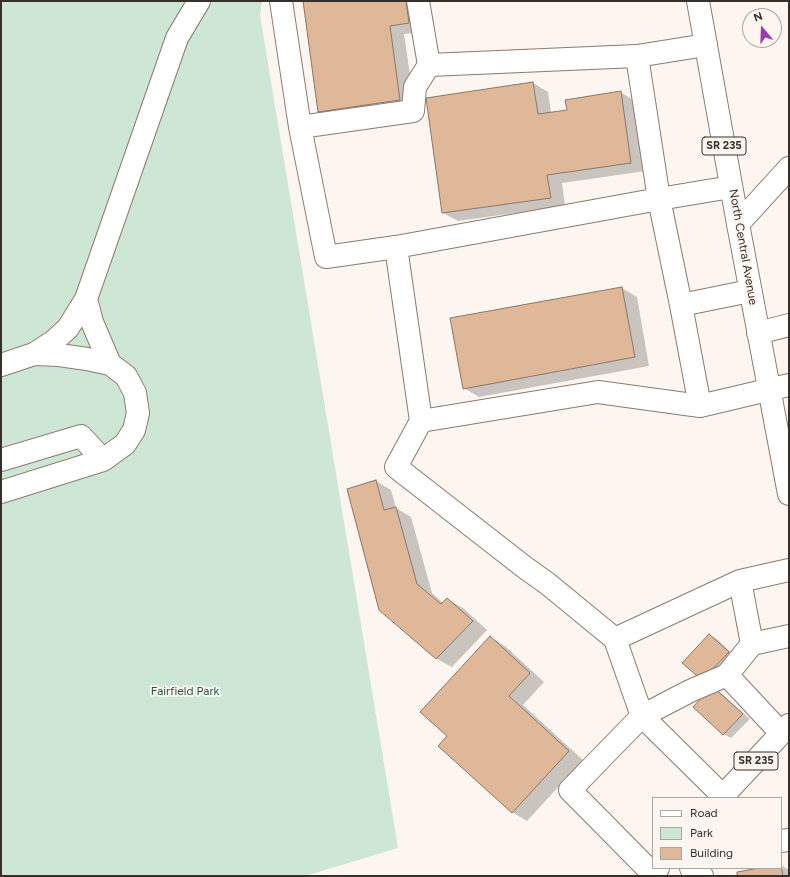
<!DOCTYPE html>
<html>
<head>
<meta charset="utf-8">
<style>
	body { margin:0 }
	#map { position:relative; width:790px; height:877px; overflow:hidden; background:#fdf5ef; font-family:Figtree,sans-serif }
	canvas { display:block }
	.frame { position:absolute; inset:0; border:2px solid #372f2a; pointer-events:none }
	.legend { position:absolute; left:652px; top:797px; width:130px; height:72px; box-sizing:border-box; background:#fdf5ef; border:1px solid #aea6a0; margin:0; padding:5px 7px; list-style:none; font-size:12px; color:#372f2a }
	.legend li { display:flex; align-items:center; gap:8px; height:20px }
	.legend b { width:20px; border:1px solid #aea6a0 }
	.north { position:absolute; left:742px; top:8px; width:40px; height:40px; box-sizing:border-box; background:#fdf5ef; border:1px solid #aea6a0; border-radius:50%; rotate:341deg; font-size:11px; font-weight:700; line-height:16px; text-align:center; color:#372f2a }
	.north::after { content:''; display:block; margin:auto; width:14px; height:18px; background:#993da8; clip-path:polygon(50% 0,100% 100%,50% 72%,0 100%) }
</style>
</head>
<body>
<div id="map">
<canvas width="790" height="877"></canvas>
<div class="frame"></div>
<ul class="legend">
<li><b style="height:5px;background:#fff"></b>Road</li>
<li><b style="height:11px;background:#cde7d4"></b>Park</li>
<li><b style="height:11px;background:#dfb799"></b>Building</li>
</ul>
<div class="north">N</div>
</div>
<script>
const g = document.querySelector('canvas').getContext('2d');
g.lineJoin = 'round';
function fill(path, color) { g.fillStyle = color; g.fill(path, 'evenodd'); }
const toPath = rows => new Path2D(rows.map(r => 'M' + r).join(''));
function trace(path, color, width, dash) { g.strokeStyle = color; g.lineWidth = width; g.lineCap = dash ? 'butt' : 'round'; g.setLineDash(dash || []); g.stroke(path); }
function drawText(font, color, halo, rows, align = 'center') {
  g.font = font + ' Figtree,sans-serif'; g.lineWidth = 4; g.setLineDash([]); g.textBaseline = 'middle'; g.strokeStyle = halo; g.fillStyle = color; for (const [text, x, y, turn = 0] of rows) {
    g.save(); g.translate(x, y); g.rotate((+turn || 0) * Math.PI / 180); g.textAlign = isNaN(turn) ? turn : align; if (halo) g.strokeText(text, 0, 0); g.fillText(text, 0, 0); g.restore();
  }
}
fill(toPath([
	[1,1,262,1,260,15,398,848,305,876,1,876]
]), '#cde7d4');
fill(toPath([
	[304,1,420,1,424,32,404,34,415,109,334,120,319,111],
	[533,83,548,92,551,113,568,110,620,92,635,101,646,171,562,183,565,206,458,221,443,213],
	[622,288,637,297,649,366,479,397,464,388],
	[376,481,391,490,396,508,411,517,432,593,443,603,447,599,463,608,487,630,452,667,437,659,380,609],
	[709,635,717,639,736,657,710,684],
	[490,637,505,646,544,682,523,705,583,760,527,821,512,812,448,736],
	[712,687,720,692,750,719,731,738,724,734,695,707],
	[781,865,789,870,789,876,738,876,764,868,781,868]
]), '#0003');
const building = toPath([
	[303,1,406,1,409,23,390,26,400,100,318,112,303,1],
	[533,82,538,114,567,110,565,100,621,91,631,163,547,175,551,198,442,213,426,98,533,82],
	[622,287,635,357,463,389,450,318,622,287],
	[376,480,384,510,396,507,417,584,441,604,447,598,473,621,436,659,379,610,347,489,376,480],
	[709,634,729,652,702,680,682,663,709,634],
	[490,636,530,673,509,696,569,751,512,813,438,746,447,736,420,712,490,636],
	[712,686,743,714,723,735,693,707,712,686],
	[781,866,783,876,737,876,737,872,759,868,781,868,781,866]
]);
fill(building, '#dfb799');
trace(building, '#89776a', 1);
const minor = toPath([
	[281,1,300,127,413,111,415,87,429,65,418,1],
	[706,45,637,56,659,199,731,187],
	[429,65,637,56],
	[300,127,326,257,396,247],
	[738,224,789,168],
	[681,305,659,199,396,247,421,421,598,392,700,406,789,385],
	[758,333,789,325],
	[34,354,59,355,87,359,110,364,92,322,86,299],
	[1,365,34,354,54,341,68,328,86,299,177,38,199,1],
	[700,406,681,305,750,291],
	[421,421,396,467,523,566,548,584,615,639],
	[1,460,81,436,103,460,1,492],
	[103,460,125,444,134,430,138,413,135,393,126,376,110,364],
	[789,570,740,581,752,644,789,636],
	[740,581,615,639,642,716,690,691,727,675,781,733],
	[727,675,752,644],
	[781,841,789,840],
	[691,868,702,876],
	[653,874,570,790,642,716,723,796]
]);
const major = toPath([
	[698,1,738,224,789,494],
	[721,798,789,725],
	[650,876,658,868]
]);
trace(minor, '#8c7a6d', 24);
trace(major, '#8c7a6d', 24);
trace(minor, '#fff', 22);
trace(major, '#fff', 22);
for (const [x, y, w] of [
	[724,146,44],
	[756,761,44]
]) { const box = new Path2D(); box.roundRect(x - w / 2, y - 9, w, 18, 3); g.fillStyle = '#fdf5ef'; g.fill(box); trace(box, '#372f2a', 1); }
drawText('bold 11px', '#372f2a', null, [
	["SR 235",724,146],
	["SR 235",756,761]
]);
drawText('12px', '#372f2a', '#fdf5ef', [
	["North Central Avenue",743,247,80]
]);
drawText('12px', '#1f6039', '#fdf5ef', [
	["Fairfield Park",185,691]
]);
</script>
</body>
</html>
